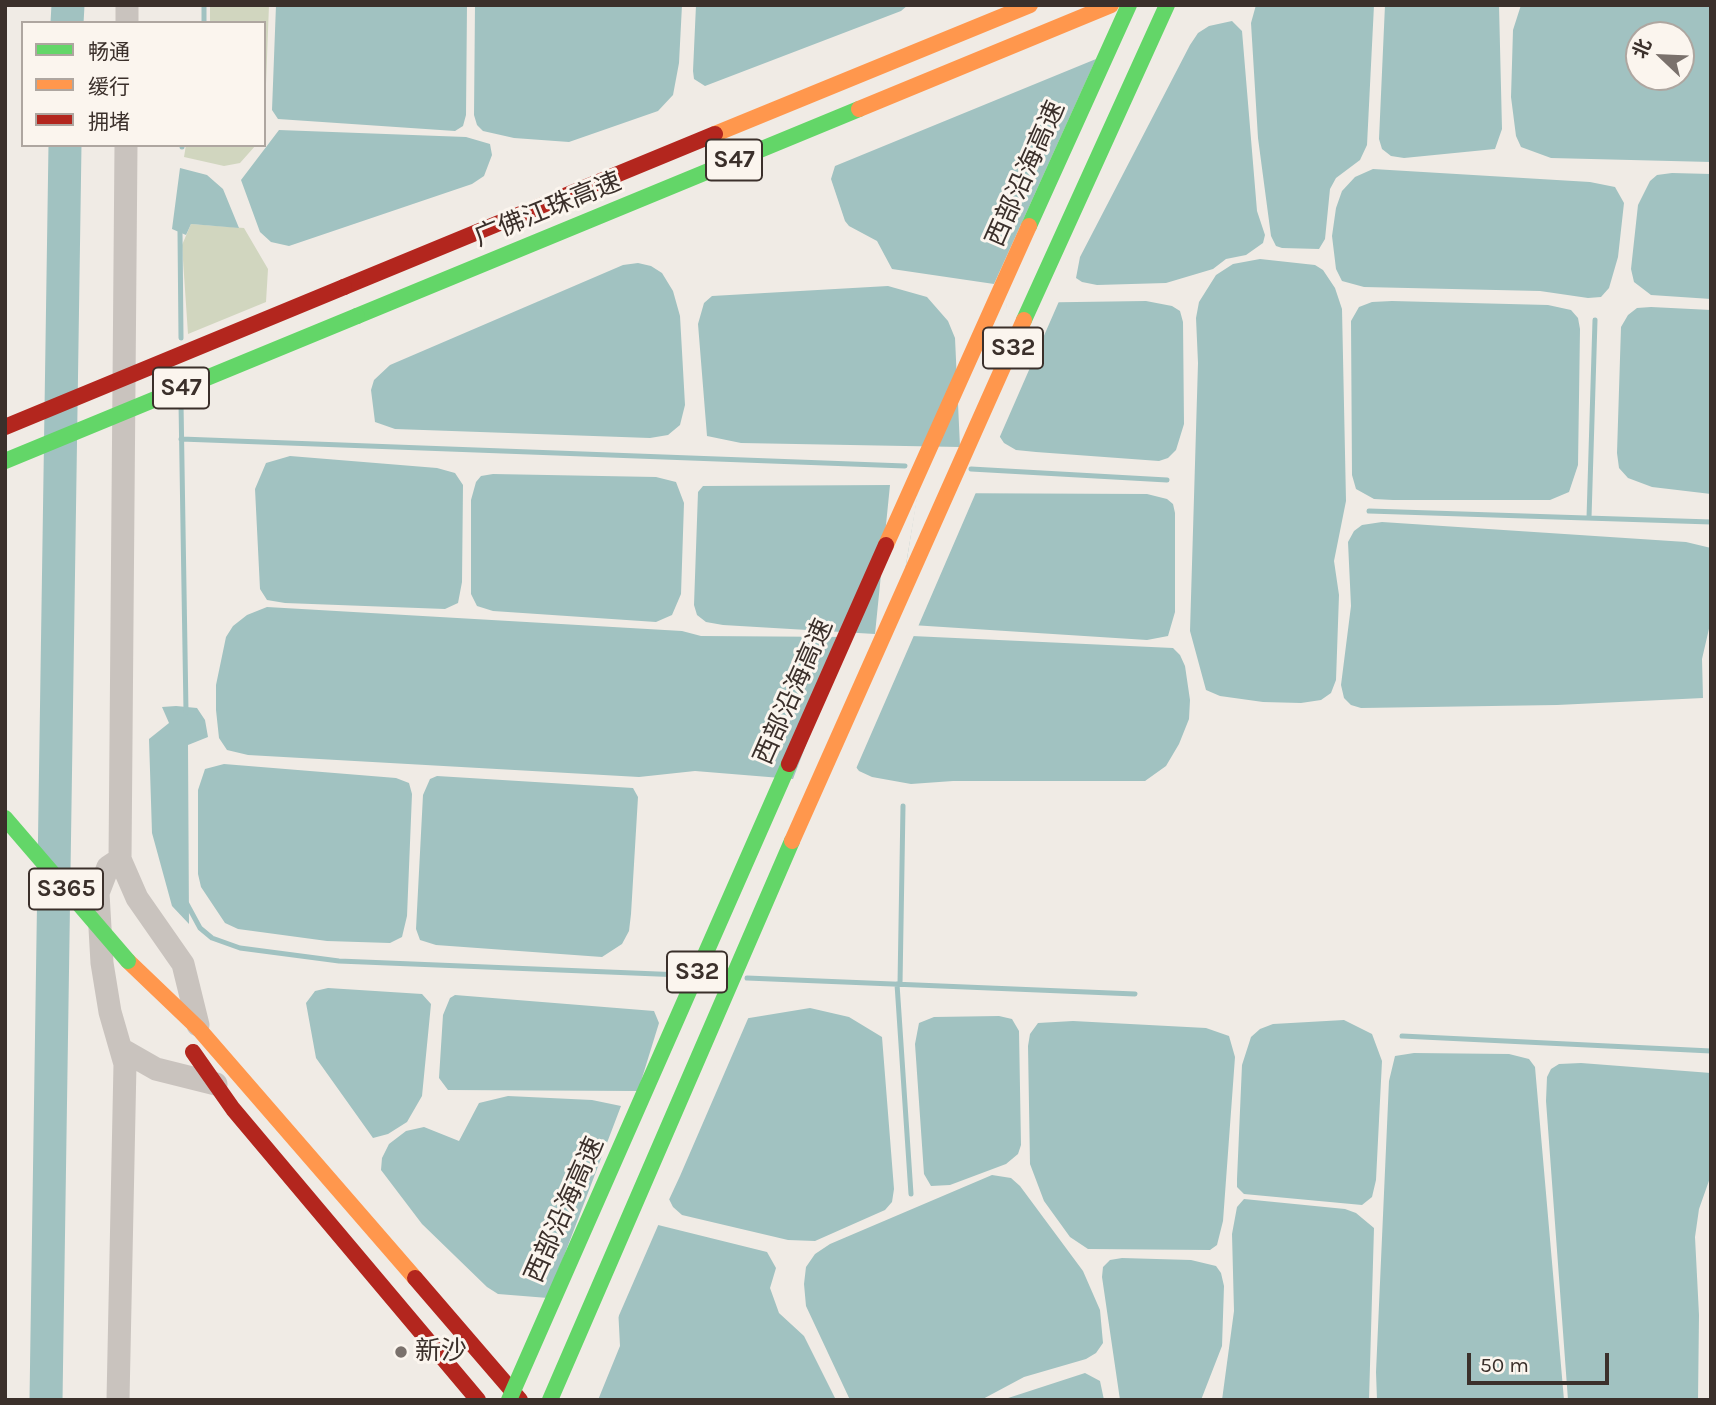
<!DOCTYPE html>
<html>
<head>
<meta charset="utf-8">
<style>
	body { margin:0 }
	#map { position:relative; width:1716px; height:1405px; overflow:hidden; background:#f0ebe5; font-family:Karla,"Noto Sans SC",sans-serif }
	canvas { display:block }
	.frame { position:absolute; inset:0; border:7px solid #3b302b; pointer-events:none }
	.legend { position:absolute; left:21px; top:21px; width:245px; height:126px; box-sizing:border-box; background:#fbf5ee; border:2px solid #aea6a0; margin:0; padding:9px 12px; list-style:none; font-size:21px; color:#3b302b }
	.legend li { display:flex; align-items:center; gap:14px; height:35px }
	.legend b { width:35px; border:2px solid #aea6a0 }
	.north { position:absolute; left:1625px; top:21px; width:70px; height:70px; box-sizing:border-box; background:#fbf5ee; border:2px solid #aea6a0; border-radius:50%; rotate:293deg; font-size:19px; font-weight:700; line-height:28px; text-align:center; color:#3b302b }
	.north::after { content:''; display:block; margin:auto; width:24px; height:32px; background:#7a716c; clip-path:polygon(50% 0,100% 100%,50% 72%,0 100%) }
	.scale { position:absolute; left:1467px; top:1353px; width:142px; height:32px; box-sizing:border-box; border:4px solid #3b302b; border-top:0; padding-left:9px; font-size:21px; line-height:24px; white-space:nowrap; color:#3b302b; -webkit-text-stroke:5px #fbf5ee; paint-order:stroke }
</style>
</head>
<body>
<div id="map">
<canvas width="1716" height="1405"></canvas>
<div class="frame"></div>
<ul class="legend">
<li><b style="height:9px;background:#63d668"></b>畅通</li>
<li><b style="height:9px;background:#ff974d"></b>缓行</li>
<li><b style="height:9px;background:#b3261e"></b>拥堵</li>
</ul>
<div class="north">北</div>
<div class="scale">50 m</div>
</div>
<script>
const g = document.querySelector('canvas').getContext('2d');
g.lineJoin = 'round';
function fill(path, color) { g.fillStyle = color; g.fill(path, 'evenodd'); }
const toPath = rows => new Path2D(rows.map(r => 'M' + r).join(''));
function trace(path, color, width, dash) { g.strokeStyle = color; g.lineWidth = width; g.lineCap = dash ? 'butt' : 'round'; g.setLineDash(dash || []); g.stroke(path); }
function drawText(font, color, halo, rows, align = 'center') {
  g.font = font + ' Karla,"Noto Sans SC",sans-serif'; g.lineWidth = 6; g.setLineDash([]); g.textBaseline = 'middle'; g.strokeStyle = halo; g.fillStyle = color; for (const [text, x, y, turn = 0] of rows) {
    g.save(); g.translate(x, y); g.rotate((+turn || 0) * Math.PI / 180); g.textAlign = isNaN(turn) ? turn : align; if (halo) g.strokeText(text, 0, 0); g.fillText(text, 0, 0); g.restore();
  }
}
fill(toPath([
	[210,5,269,5,264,136,264,23,210,23],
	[186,145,256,145,240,163,224,166,184,157],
	[191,224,244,228,268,269,266,302,188,334,182,245]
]), '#d1d6bf');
fill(toPath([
	[276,5,467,5,466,115,463,126,455,131,278,119,272,110],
	[475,5,682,5,679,63,673,95,658,111,569,142,514,138,483,131,477,125,474,115],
	[696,5,908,5,901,11,705,86,694,79,693,71],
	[1256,5,1374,5,1367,145,1360,160,1336,178,1330,189,1325,239,1319,249,1282,248,1276,246,1271,236,1258,138,1251,23],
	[1385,5,1499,5,1502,129,1495,149,1404,158,1391,156,1382,149,1379,139],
	[1521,5,1711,5,1711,162,1551,158,1521,147,1516,136,1511,97,1513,30],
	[1639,35,1681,35,1681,77,1639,77],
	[1232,21,1242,31,1257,211,1265,235,1263,243,1246,255,1226,259,1213,269,1166,283,1097,285,1082,282,1076,278,1080,257,1190,45,1198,33,1209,26],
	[1096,59,994,284,892,269,877,241,849,226,845,221,831,179,835,166],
	[279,130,466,137,490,144,492,155,484,176,472,184,289,246,271,242,260,232,241,180],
	[180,168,207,175,223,189,239,228,191,224,186,235,172,229],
	[1373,169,1590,182,1615,187,1624,203,1618,257,1609,288,1601,297,1588,298,1540,291,1364,287,1342,281,1336,269,1332,236,1336,208,1342,191,1355,177],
	[1672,173,1711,174,1711,299,1651,295,1634,282,1631,269,1638,205,1650,181,1657,175],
	[1260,259,1315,265,1323,270,1335,288,1342,309,1346,501,1334,561,1339,595,1336,680,1331,693,1321,700,1301,703,1263,702,1220,696,1206,690,1190,631,1198,363,1196,318,1199,302,1216,275,1233,264],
	[638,263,651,266,662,273,673,291,680,316,685,405,680,425,668,435,650,438,395,429,375,422,371,390,374,380,390,365,623,265],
	[888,286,927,297,948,321,955,338,960,447,741,443,707,436,698,324,704,303,712,296],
	[1146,301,1172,306,1180,311,1183,322,1184,424,1176,450,1168,458,1159,461,1036,452,1016,450,1004,443,998,434,1007,303],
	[1392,301,1548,305,1571,310,1578,318,1580,329,1578,465,1569,492,1550,500,1393,500,1374,499,1356,489,1352,475,1351,321,1359,307,1372,302],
	[1651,307,1711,310,1711,494,1652,487,1628,478,1619,468,1617,453,1621,327,1628,315,1637,308],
	[290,456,437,468,455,473,463,485,462,582,458,603,445,609,285,603,267,600,260,589,255,489,266,463],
	[493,474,656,477,676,482,684,503,681,594,672,615,656,622,493,611,477,606,471,594,471,500,476,482,481,476],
	[890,485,875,634,723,625,706,622,697,615,694,605,698,492,703,486],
	[918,493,1147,494,1167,499,1173,504,1175,513,1175,612,1168,636,1147,640,896,624],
	[1382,522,1686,542,1711,548,1711,620,1702,659,1703,698,1557,705,1361,708,1351,705,1344,698,1341,685,1351,606,1348,542,1354,531,1362,525],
	[267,607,682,631,701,636,847,637,793,779,695,771,639,777,248,755,227,750,219,738,216,710,216,685,226,637,233,626,247,615],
	[890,635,1173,648,1180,655,1185,666,1190,700,1189,719,1179,744,1166,766,1145,781,953,781,911,784,872,777,859,771,849,758],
	[176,706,197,708,205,720,208,737,188,745,189,924,172,906,152,833,149,739,169,723,162,707],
	[224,764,396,778,409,783,412,794,407,916,402,937,390,943,327,941,238,929,225,923,201,887,198,874,198,790,205,769],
	[437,776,633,788,638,797,631,914,629,931,622,944,602,957,436,945,420,940,416,929,423,795,430,779],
	[328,988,422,994,431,1004,422,1096,407,1122,388,1134,373,1138,316,1058,306,1003,315,991],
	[455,995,654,1011,659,1023,638,1091,448,1090,439,1078,443,1015,450,998],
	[810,1008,849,1017,882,1037,894,1189,892,1202,885,1210,815,1241,788,1240,682,1215,673,1207,666,1193,737,1020],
	[999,1016,1012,1019,1019,1031,1021,1145,1018,1154,1006,1164,950,1185,931,1186,924,1174,915,1044,919,1023,934,1017],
	[1344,1020,1372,1034,1382,1061,1376,1180,1372,1197,1362,1205,1244,1194,1237,1187,1237,1179,1242,1065,1251,1037,1260,1029,1273,1024],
	[1073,1021,1206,1028,1229,1036,1235,1057,1223,1221,1217,1245,1210,1250,1088,1249,1070,1237,1044,1201,1030,1164,1028,1046,1030,1034,1038,1023],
	[1414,1053,1509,1054,1529,1059,1535,1067,1564,1400,1377,1400,1376,1372,1389,1081,1395,1056],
	[1581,1063,1711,1073,1711,1175,1699,1209,1695,1237,1699,1315,1698,1400,1568,1400,1546,1101,1547,1077,1551,1069,1559,1064],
	[508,1096,592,1100,621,1106,548,1298,498,1294,487,1287,422,1224,381,1170,382,1158,389,1144,406,1131,424,1127,459,1141,479,1103],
	[992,1175,1011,1178,1020,1186,1083,1271,1100,1310,1103,1343,1096,1353,1086,1359,1024,1377,981,1400,850,1400,806,1306,804,1284,806,1267,815,1254,830,1244],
	[1244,1199,1345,1209,1356,1213,1374,1228,1369,1400,1222,1400,1234,1311,1232,1234,1237,1207],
	[650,1223,767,1252,776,1268,770,1288,779,1313,804,1336,836,1400,598,1400,620,1346,618,1307],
	[1122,1258,1191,1260,1216,1266,1221,1273,1224,1286,1222,1346,1201,1400,1120,1400,1102,1277,1103,1267,1110,1260],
	[1085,1373,1100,1381,1104,1400,1002,1400]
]), '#a1c2c1');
fill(toPath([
	[1060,299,998,441,993,420,1007,300],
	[918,490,977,490,917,629,896,628],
	[890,632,915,633,855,771,846,760],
	[750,1014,680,1176,667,1204,663,1192,734,1019],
	[650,1219,660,1221,617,1320,614,1306]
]), '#f0ebe5');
trace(toPath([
	[204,5,204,23],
	[182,147,182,145],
	[180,232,181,338],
	[181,403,186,712],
	[181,439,905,466],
	[971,469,1167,480],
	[1369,511,1711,522],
	[1589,518,1595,320],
	[187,904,200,928,212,938,240,948,339,961,682,975],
	[747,978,1135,994],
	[897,984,911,1194],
	[900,984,903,806],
	[1402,1036,1711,1051]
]), '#a1c2c1', 5);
trace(toPath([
	[67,23,68,5],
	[46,1400,65,145]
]), '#a1c2c1', 33);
trace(toPath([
	[127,23,127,5],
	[126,145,120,859,137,898,183,964,198,1025],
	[121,1049,156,1069,216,1084],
	[118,1400,125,1064,110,1012,102,963,98,893,108,867,120,859]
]), '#c9c3be', 23);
trace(toPath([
	[1029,226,1129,5],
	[357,316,859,109],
	[1024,320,1167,5],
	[550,1400,792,841]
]), '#63d668', 16);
trace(toPath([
	[859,109,1111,5],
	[715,134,1030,5],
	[886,545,1029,226],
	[792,841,1024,320],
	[128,961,198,1028,415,1278]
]), '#ff974d', 16);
trace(toPath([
	[344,287,715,134],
	[193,1052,233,1109,478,1400],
	[415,1278,520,1400]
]), '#b3261e', 16);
trace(toPath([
	[5,461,357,316],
	[5,818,128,961],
	[509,1400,789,764]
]), '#63d668', 16);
trace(toPath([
	[5,427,344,287],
	[789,764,886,545]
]), '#b3261e', 16);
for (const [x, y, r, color] of [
	[401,1352,7,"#7a716c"]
]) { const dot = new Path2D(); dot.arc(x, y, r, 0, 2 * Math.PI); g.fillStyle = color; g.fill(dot); trace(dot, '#fbf5ee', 2.5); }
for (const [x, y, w] of [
	[734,160,56],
	[1013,348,60],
	[181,388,56],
	[66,889,74],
	[697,972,60]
]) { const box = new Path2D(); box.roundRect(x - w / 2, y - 20.5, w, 41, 5); g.fillStyle = '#fbf5ee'; g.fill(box); trace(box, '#3b302b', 2); }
drawText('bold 24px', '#3b302b', null, [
	["S47",734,160],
	["S32",1013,348],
	["S47",181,388],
	["S365",66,889],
	["S32",697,972]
]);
drawText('26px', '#3b302b', '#fbf5ee', [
	["西部沿海高速",1026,174,-66],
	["广佛江珠高速",548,210,-22],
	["西部沿海高速",794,692,-66],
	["西部沿海高速",565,1210,-66]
]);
drawText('26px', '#3b302b', '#fbf5ee', [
	["新沙",415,1352]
], 'left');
</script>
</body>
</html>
